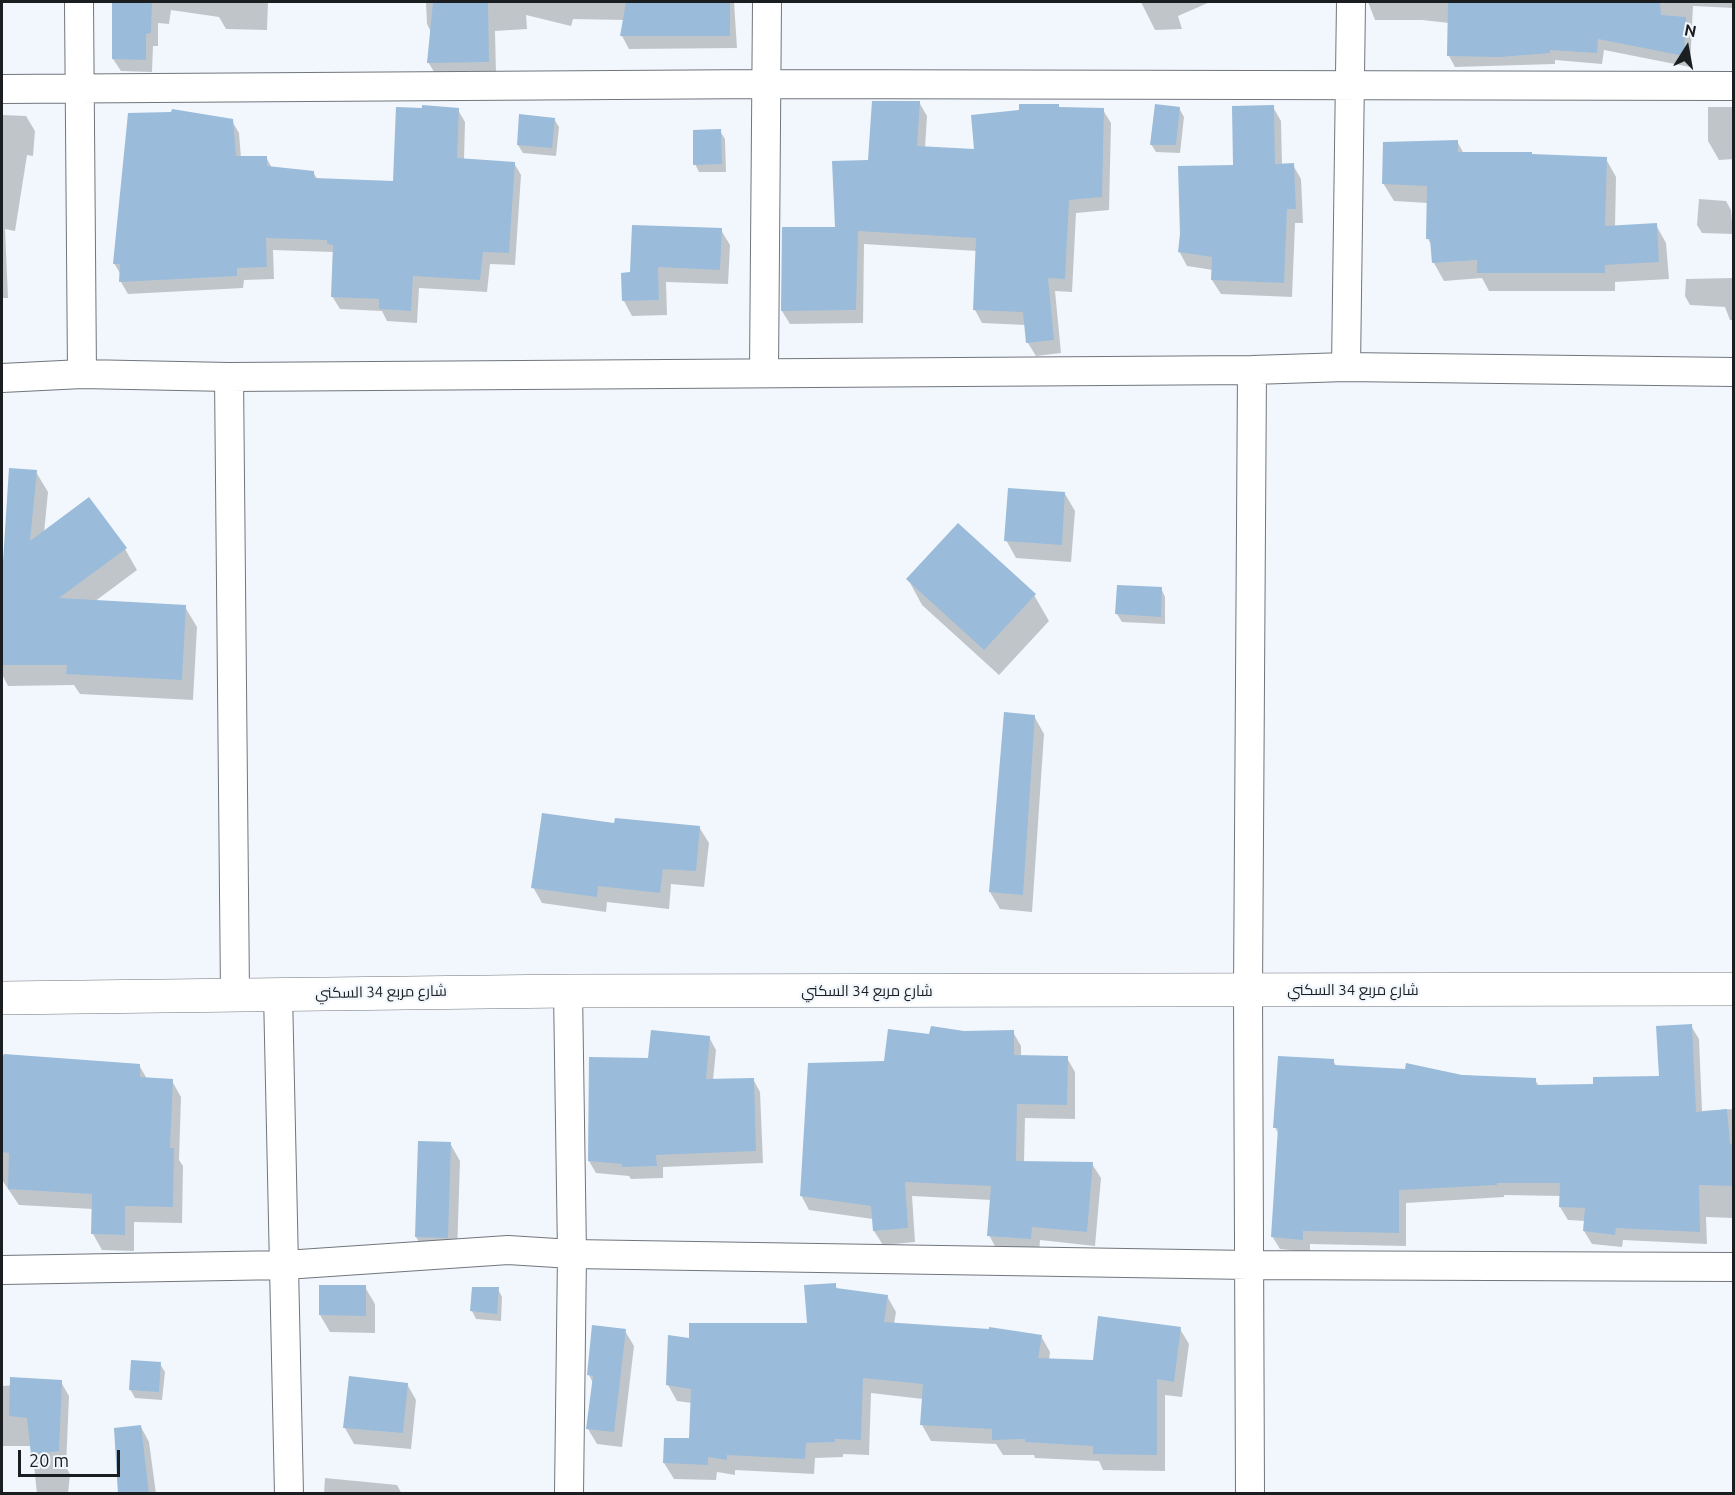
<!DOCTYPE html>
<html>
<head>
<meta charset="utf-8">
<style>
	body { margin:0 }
	#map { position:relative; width:1735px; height:1495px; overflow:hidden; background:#f1f7fd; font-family:Ubuntu,sans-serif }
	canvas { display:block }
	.frame { position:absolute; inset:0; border:3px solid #1b1e20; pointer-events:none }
	.north { position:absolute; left:1657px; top:18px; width:60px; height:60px; -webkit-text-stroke:4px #f1f7fd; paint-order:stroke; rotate:11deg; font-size:16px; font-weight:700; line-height:24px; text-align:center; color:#1b1e20 }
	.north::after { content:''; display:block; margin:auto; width:21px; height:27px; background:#1b1e20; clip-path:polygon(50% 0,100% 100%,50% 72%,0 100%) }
	.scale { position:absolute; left:18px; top:1450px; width:102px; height:27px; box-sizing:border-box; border:3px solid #1b1e20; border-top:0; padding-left:8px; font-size:18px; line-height:21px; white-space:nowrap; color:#1b1e20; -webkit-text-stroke:4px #f1f7fd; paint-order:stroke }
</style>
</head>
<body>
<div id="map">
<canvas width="1735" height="1495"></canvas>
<div class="frame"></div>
<div class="north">N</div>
<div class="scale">20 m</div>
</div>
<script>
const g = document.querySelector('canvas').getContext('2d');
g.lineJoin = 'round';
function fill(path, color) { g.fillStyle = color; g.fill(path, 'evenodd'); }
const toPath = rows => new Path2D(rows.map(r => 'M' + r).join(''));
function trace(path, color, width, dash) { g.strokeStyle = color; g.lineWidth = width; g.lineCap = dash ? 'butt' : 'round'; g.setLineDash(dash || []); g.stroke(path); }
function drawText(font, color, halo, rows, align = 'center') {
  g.font = font + ' Ubuntu,Cairo,sans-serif'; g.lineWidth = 4.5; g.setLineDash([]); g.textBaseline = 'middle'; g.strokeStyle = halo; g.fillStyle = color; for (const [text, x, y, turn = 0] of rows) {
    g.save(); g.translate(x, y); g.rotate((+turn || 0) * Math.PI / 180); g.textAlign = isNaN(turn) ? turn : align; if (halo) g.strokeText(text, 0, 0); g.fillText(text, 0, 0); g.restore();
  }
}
fill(toPath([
	[114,2,268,2,267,30,226,29,219,17,171,10,169,24,158,23,158,46,153,46,152,72,121,71,113,59],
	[426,2,734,2,737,48,629,49,622,36,625,20,573,19,571,26,526,15,527,29,495,31,496,74,436,75,428,62,431,32,427,24],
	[1141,2,1210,2,1178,16,1182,29,1155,30],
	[1368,2,1734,2,1734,8,1693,6,1690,67,1604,50,1602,64,1555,60,1555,64,1455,67,1449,56,1449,23,1422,20,1375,20],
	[919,102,927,116,925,148,976,151,1059,108,1103,110,1111,123,1109,210,1076,213,1072,292,1055,291,1061,353,1036,356,1028,343,1026,325,982,323,975,310,977,251,864,244,863,323,790,324,782,311,783,228,837,229,869,162],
	[1273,107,1281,121,1282,165,1293,165,1301,179,1303,223,1295,223,1292,297,1221,294,1212,280,1213,270,1187,266,1179,251],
	[1708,107,1734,107,1734,159,1719,160,1708,141],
	[1179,108,1184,117,1180,153,1156,152,1151,144],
	[458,110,465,122,464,160,514,163,521,175,515,265,490,264,487,292,419,288,417,323,387,321,382,311,340,309,332,296,333,252,273,250,274,279,244,280,243,288,128,294,121,282,121,275,114,263,232,121,239,133,241,158,266,157,272,168,313,172,318,180,395,183],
	[2,115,26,116,35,131,33,156,27,155,15,231,5,229,8,298,2,298],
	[554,119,559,127,556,156,523,153,518,145],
	[720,131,725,139,726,172,699,172,695,164],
	[1457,141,1464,154,1606,159,1616,177,1615,227,1656,225,1666,243,1669,279,1615,282,1615,291,1489,291,1482,278,1444,281,1434,263,1432,246,1428,239,1428,203,1394,201,1383,183],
	[1699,199,1726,201,1731,210,1733,234,1702,233,1697,225],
	[721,230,730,245,728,284,666,282,667,315,632,316,624,301,632,274],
	[1734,278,1734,320,1730,320,1725,307,1690,305,1685,296,1686,279],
	[36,472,48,492,44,533,125,549,137,570,94,602,185,607,197,627,193,700,80,694,74,685,8,686,2,674,2,575],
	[1065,494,1075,511,1071,562,1016,558,1006,540],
	[908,579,1034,595,1049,621,999,675,922,605],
	[1161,588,1165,597,1165,624,1122,622,1117,614],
	[1034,716,1044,734,1032,912,1000,909,990,892],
	[615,825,699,827,709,843,704,887,671,884,669,909,607,902,606,912,542,903,533,887],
	[1691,1026,1699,1039,1702,1111,1734,1109,1734,1218,1706,1217,1707,1244,1623,1240,1622,1247,1592,1244,1584,1231,1586,1221,1568,1220,1560,1207,1561,1196,1504,1195,1504,1197,1406,1203,1406,1246,1310,1244,1310,1252,1280,1249,1272,1236,1279,1135,1275,1127,1333,1061,1337,1067,1535,1080,1539,1086,1595,1085,1660,1078],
	[964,1032,1013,1032,1021,1046,1021,1057,1067,1058,1075,1072,1075,1119,1025,1118,1024,1162,1092,1164,1101,1178,1095,1246,1040,1240,1039,1253,997,1250,989,1235,992,1200,912,1196,915,1242,883,1245,874,1231,873,1219,809,1210,801,1195,885,1063,930,1035],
	[709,1037,716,1050,713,1080,753,1079,760,1092,763,1163,663,1167,663,1178,631,1179,629,1176,596,1173,589,1161,650,1060],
	[2,1060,139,1065,147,1079,172,1081,181,1097,179,1160,183,1166,182,1223,134,1222,134,1251,102,1250,93,1234,93,1209,19,1205,2,1180],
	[450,1143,460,1161,457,1254,426,1254,416,1237],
	[835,1285,838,1290,887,1296,896,1312,894,1324,1041,1336,1050,1352,1049,1360,1094,1361,1180,1329,1189,1344,1182,1397,1165,1395,1165,1471,1103,1470,1099,1461,1035,1458,1034,1455,1003,1455,996,1444,931,1441,922,1425,923,1399,871,1393,869,1455,843,1454,843,1457,815,1458,814,1474,735,1470,735,1475,717,1472,716,1480,674,1479,664,1463,690,1440,692,1403,677,1401,668,1385,690,1339,808,1325],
	[365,1287,375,1304,375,1333,330,1332,320,1315],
	[498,1289,502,1297,501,1321,476,1319,472,1311],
	[625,1331,634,1346,622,1447,597,1444,588,1429,593,1383,589,1375],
	[160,1364,165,1372,162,1400,135,1398,130,1389],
	[61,1382,69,1396,66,1467,70,1474,68,1494,37,1494,32,1446,2,1446,2,1386],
	[407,1384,416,1400,411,1449,354,1444,345,1428],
	[141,1427,149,1442,156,1494,119,1494],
	[325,1478,397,1485,402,1494,324,1494]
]), '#0003');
fill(toPath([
	[112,2,152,2,151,33,146,34,146,60,112,59],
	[433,2,488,2,489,62,427,63],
	[626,2,730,2,730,36,620,36],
	[1448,2,1660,2,1661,15,1686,17,1684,56,1598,39,1597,53,1550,50,1550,53,1500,57,1447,56],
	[872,101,920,101,917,146,974,149,971,115,1019,110,1019,104,1059,104,1059,107,1104,108,1102,197,1069,200,1065,279,1048,278,1054,340,1026,343,1023,312,973,310,976,238,858,231,856,310,781,311,782,227,835,227,832,161,868,160],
	[1155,104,1180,107,1176,145,1150,145],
	[422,105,459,108,457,158,515,162,509,253,483,252,480,280,413,276,411,311,379,309,379,299,331,297,333,245,327,244,327,240,266,238,267,267,237,268,237,276,119,282,120,264,113,264,128,113,171,112,172,109,233,119,236,156,267,156,267,166,314,171,314,178,393,181,396,107,422,108],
	[1274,105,1275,164,1294,163,1296,209,1287,209,1284,283,1211,280,1212,257,1178,252,1180,234,1178,166,1233,165,1232,106],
	[519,114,555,118,552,148,517,145],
	[721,129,722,164,693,165,693,130],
	[1458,140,1458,152,1532,152,1532,154,1607,157,1605,226,1657,223,1659,262,1605,265,1605,273,1477,273,1477,260,1432,263,1430,239,1426,239,1427,186,1382,184,1383,142],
	[632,225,722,228,720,270,658,267,659,300,622,301,621,273,630,272],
	[9,468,37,470,30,541,89,497,127,548,59,598,186,605,182,680,66,674,67,665,2,665,2,577],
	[1008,488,1065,492,1062,545,1004,541],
	[958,523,1036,594,984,650,906,579],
	[1117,585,1162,587,1161,617,1115,614],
	[1004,712,1035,715,1023,895,989,892],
	[542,813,614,823,615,818,700,826,696,871,663,869,660,893,598,886,597,897,531,888],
	[1692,1024,1696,1112,1727,1109,1730,1144,1734,1144,1734,1186,1699,1185,1700,1232,1616,1228,1615,1235,1583,1231,1585,1208,1559,1207,1560,1183,1497,1183,1497,1185,1399,1190,1399,1233,1303,1231,1303,1240,1271,1237,1278,1128,1273,1128,1278,1056,1334,1059,1334,1065,1405,1069,1406,1063,1462,1075,1536,1078,1536,1085,1593,1084,1593,1077,1659,1076,1656,1026],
	[931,1026,964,1031,1014,1030,1014,1055,1068,1056,1067,1105,1017,1104,1016,1161,1093,1162,1087,1232,1032,1227,1031,1239,987,1236,991,1186,905,1182,908,1228,873,1231,871,1206,800,1196,808,1063,884,1061,888,1029,929,1034],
	[651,1030,710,1036,706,1079,754,1078,756,1151,656,1155,657,1166,622,1167,622,1164,588,1161,589,1057,648,1058],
	[4,1054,140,1064,140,1077,173,1079,170,1148,174,1148,173,1207,125,1206,125,1235,91,1234,92,1194,8,1189,9,1153,2,1152,2,1058],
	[418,1141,451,1142,448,1238,415,1237],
	[836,1283,836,1288,888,1295,884,1322,989,1329,989,1327,1042,1335,1038,1358,1093,1360,1098,1316,1181,1327,1174,1382,1157,1379,1157,1455,1093,1454,1093,1446,1025,1442,1025,1439,992,1440,992,1429,920,1425,923,1384,863,1378,861,1440,835,1439,835,1442,806,1443,805,1459,727,1455,727,1460,708,1457,708,1465,663,1463,664,1438,689,1438,691,1389,666,1385,668,1335,689,1338,689,1323,807,1323,804,1285],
	[319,1285,366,1285,366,1316,319,1315],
	[472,1287,499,1287,497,1314,470,1311],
	[592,1325,626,1329,614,1432,586,1429,593,1376,587,1375],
	[131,1360,161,1362,159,1392,129,1390],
	[349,1376,408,1383,403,1433,343,1428],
	[10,1377,62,1380,59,1451,31,1455,27,1418,9,1416],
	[141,1425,149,1494,118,1494,114,1428]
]), '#9abbd9');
const minor = toPath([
	[79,2,82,374],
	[2,89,768,84,1734,86],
	[1346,367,1351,2],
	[764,371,767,2],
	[229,377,235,994],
	[2,378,82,374,229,377,1252,370,1346,367,1734,372],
	[568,991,572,1254,569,1494],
	[278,993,289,1494],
	[2,1270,285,1265,508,1250,572,1254,1249,1265,1734,1267],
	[1250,1494,1248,991,1252,370]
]);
const tertiary = toPath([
	[2,998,568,991,1734,989]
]);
trace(minor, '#70767c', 30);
trace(tertiary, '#70767c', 34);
trace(minor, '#fff', 28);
trace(tertiary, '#fff', 33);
drawText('15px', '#1b1e20', '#f1f7fd', [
	["شارع مربع 34 السكني",1353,990],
	["شارع مربع 34 السكني",867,991],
	["شارع مربع 34 السكني",381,992,-1]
]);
</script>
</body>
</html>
